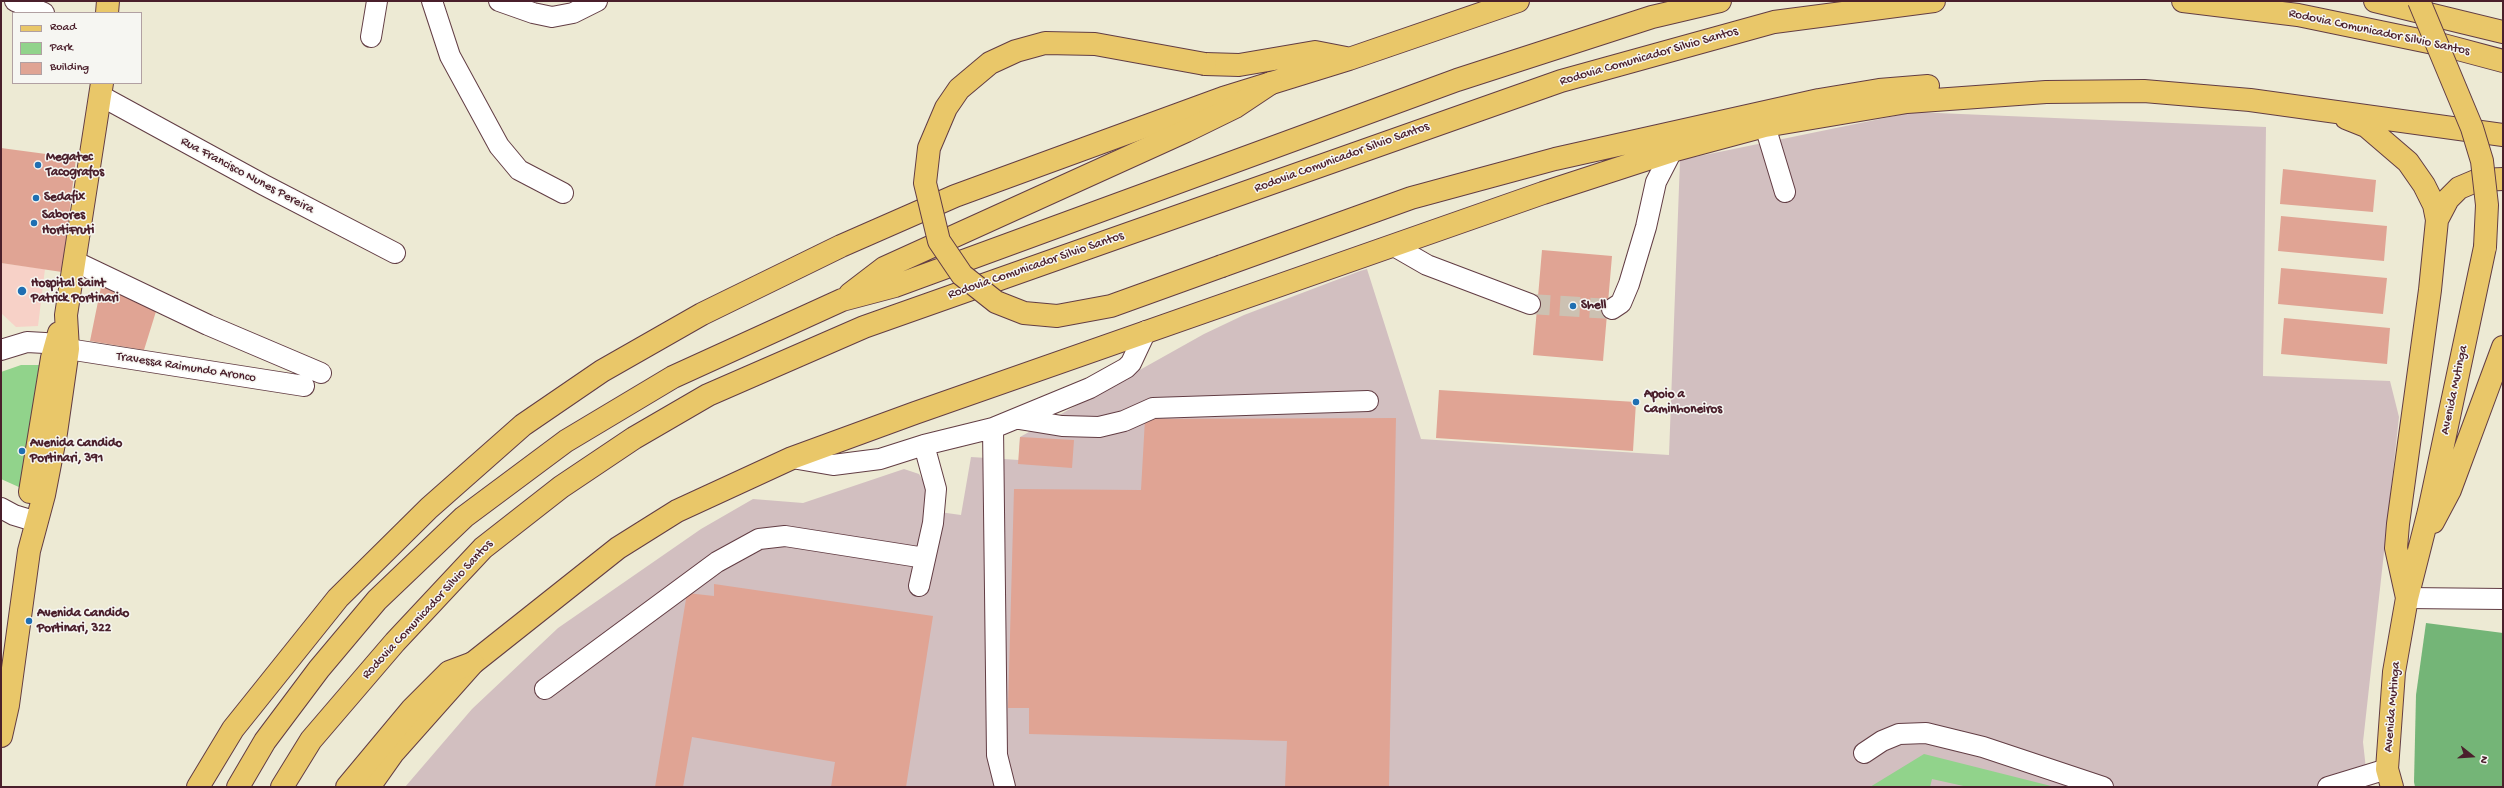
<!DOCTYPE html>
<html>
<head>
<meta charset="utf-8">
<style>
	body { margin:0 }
	#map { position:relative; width:2504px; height:788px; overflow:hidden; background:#edead4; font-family:"Gochi Hand",sans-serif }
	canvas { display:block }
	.frame { position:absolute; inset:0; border:2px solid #4a1f2b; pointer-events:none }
	.legend { position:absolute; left:12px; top:12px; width:130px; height:72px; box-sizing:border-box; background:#f6f6f2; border:1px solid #b1a0a2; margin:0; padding:5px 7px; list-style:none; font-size:12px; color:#4a1f2b }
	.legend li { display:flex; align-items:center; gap:8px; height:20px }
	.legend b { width:20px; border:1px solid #b1a0a2 }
	.north { position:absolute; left:2452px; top:736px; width:40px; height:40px; -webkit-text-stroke:3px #f6f6f2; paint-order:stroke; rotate:107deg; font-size:11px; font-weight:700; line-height:16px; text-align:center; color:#4a1f2b }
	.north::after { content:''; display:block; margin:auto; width:14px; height:18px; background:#4a1f2b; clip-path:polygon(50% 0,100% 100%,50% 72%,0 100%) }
</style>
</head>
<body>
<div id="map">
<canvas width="2504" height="788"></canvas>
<div class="frame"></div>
<ul class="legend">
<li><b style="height:5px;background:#e9c769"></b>Road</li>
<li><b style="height:11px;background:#91d38b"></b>Park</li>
<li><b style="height:11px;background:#e0a494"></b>Building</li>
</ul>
<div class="north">N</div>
</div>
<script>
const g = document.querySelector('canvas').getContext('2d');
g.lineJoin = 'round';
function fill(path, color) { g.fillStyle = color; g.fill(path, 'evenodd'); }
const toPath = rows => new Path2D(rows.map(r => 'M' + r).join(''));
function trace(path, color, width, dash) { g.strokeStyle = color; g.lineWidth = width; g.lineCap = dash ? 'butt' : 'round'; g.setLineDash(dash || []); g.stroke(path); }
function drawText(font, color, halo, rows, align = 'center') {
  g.font = font + ' "Gochi Hand",sans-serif'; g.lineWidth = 3; g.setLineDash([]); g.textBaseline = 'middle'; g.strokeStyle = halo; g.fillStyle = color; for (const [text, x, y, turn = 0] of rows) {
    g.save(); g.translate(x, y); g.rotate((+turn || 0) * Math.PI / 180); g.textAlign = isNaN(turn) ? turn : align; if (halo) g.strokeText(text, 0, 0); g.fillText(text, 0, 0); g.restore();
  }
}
fill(toPath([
	[1,263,45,269,38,326,16,327,1,313]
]), '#f7d1c7');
fill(toPath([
	[1914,112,2266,127,2263,376,2390,381,2399,417,2363,742,2368,787,405,787,472,709,558,628,701,529,753,499,803,503,904,469,919,474,926,486,925,510,961,515,971,457,1019,460,1020,437,1204,334,1244,315,1360,271,1367,269,1421,439,1669,455,1680,160]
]), '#d2bfc0');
fill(toPath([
	[21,365,39,365,21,488,1,479,1,372],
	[1924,754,2055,787,1968,787,1932,779,1930,787,1870,787]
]), '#91d38b');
fill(toPath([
	[2426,623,2503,633,2503,787,2415,787,2414,782,2416,695]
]), '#74b577');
fill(toPath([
	[1,148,76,158,62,272,1,263],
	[2283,169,2376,180,2373,212,2280,204],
	[2281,216,2387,226,2384,261,2278,251],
	[1542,250,1612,256,1603,361,1533,355],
	[2281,268,2387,278,2383,314,2278,304],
	[102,282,158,305,144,350,90,341],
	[2284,318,2390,328,2387,364,2281,354],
	[1439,390,1636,402,1633,451,1436,438],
	[1396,418,1389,787,1285,787,1287,741,1029,734,1029,708,1008,708,1014,489,1141,490,1145,419],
	[1020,437,1074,440,1072,468,1018,464],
	[714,584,933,616,906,787,831,787,835,762,692,737,683,787,655,787,687,593,714,596]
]), '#e0a494');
trace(toPath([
	[1530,304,1612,309]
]), '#ccc1b2', 20, [20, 10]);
const minor = toPath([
	[15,1,44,13],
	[432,1,450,56,499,146,519,170,563,193],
	[499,1,533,13,552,17,573,13,597,1],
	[371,37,377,1],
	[101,96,264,185,395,253],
	[1765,126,1785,192],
	[1394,246,1427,265,1530,304],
	[76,262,208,325,321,373],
	[1612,309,1621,303,1629,284,1646,227,1656,182,1672,151],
	[1,350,27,342,45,343,68,349,304,386],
	[1019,419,1062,426,1099,427,1124,421,1153,408,1368,401],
	[993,428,997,755,1005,787],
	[792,458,833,465,880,459,924,445,993,428,1090,388,1126,368,1131,363,1146,331],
	[1,508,14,515,37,522],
	[919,586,933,523,936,489,924,445],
	[2407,598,2503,599],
	[545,689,717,562,759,539,785,536,925,558],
	[1864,753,1882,741,1899,734,1926,733,1983,747,2103,787],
	[2328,787,2387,769]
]);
const major = toPath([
	[107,13,108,1],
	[1205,64,1239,65,1315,52,1346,58],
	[2346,118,2366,126,2408,162,2424,185,2434,205,2437,220,2430,290,2398,524,2396,548,2407,598],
	[2437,220,2448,199,2459,188,2478,180,2503,179],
	[1222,266,1411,198,1555,159,1819,100,1879,90,1928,86],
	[30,492,52,358,59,333],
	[2433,522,2450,490,2503,347],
	[1,736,8,705,29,551,44,495,56,433,68,349,66,315,102,83],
	[198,787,233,729,338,598,429,508,523,425,602,371,702,314,841,246,955,196,1223,98,1349,59,1518,1],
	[369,787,393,753,473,663,618,548,677,511,792,458,915,413,1543,193,1672,151,1765,126,1907,102,2046,92,2144,91,2250,100,2503,135],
	[2392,787,2387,769,2394,672,2407,598,2429,511,2485,247]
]);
const highway = toPath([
	[2183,1,2298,15,2443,45,2503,61],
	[2375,1,2503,32],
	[850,294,884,268,1186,131,1235,107,1271,83],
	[238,787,265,741,319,669,377,600,464,517,566,441,673,377,842,300,895,286,1457,80,1652,17,1720,1],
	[282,787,311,740,395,642,483,548,561,487,634,438,708,395,864,327,1561,81,1774,22,1934,1],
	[347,787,412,709,449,672,473,663]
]);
trace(minor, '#623d44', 22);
trace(major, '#623d44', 24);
trace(highway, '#623d44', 24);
trace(minor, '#fff', 20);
trace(major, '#e9c769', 22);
trace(highway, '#e9c769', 22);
const majorBridge = toPath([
	[2419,1,2472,128,2482,161,2487,205,2485,247],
	[1205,64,1095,44,1045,43,1016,51,990,63,959,89,946,108,929,148,925,183,939,241,962,275,996,302,1024,313,1057,316,1111,306,1222,266]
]);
trace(majorBridge, '#623d44', 24, []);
trace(majorBridge, '#e9c769', 22);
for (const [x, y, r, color] of [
	[38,165,4,"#1f6fb2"],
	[36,198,4,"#1f6fb2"],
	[34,223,4,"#1f6fb2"],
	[22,291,5,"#1f6fb2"],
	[1573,306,4,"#1f6fb2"],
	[1636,402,4,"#1f6fb2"],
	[22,451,4,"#1f6fb2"],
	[29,621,4,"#1f6fb2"]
]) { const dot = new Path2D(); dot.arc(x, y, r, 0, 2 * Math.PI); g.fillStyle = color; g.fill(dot); trace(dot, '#f6f6f2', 1.5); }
drawText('13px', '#4a1f2b', '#f6f6f2', [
	["Rodovia Comunicador Silvio Santos",2379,33,12],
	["Rodovia Comunicador Silvio Santos",1649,57,-16],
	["Rodovia Comunicador Silvio Santos",1342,158,-20],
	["Rua Francisco Nunes Pereira",247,176,28],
	["Rodovia Comunicador Silvio Santos",1036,266,-19],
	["Travessa Raimundo Aronco",186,368,9],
	["Avenida Mutinga",2455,390,-78],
	["Rodovia Comunicador Silvio Santos",428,610,-47],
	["Avenida Mutinga",2393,707,-85]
]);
drawText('bold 13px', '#4a1f2b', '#f6f6f2', [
	["Megatec",46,158],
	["Tacografos",46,173],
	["Sedafix",44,198],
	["Sabores",42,216],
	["HortiFruti",42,231],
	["Hospital Saint",31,284],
	["Patrick Portinari",31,299],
	["Shell",1581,306],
	["Apoio a",1644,395],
	["Caminhoneiros",1644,410],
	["Avenida Candido",30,444],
	["Portinari, 391",30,459],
	["Avenida Candido",37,614],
	["Portinari, 322",37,629]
], 'left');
</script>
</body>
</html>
